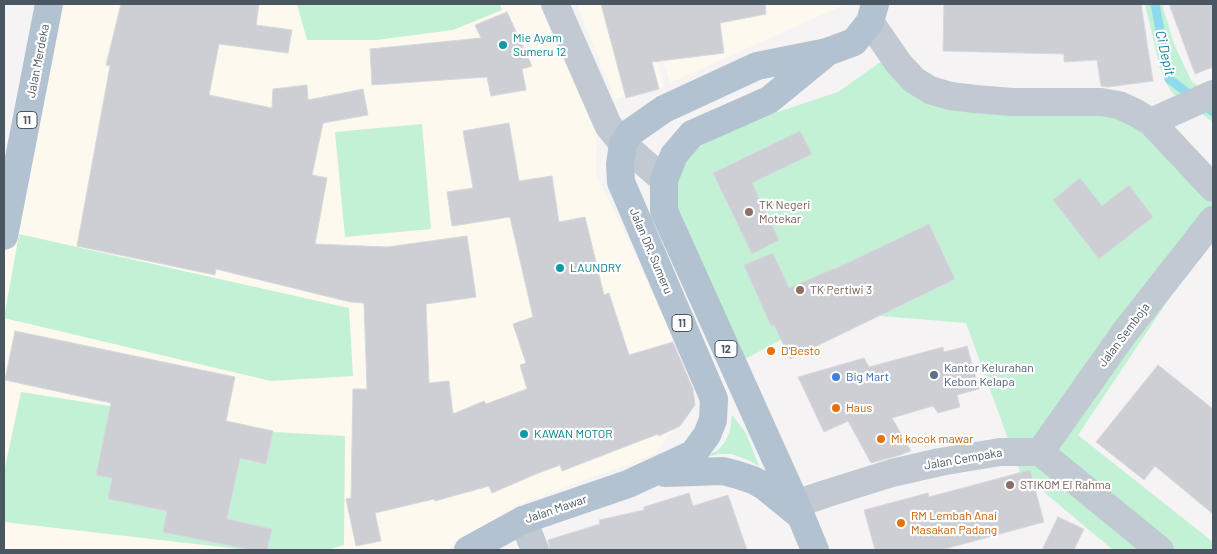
<!DOCTYPE html>
<html>
<head>
<meta charset="utf-8">
<style>
	body { margin:0 }
	#map { position:relative; width:1217px; height:554px; overflow:hidden; background:#f5f3f3; font-family:Barlow,sans-serif }
	canvas { display:block }
	.frame { position:absolute; inset:0; border:5px solid #4a5661; pointer-events:none }
</style>
</head>
<body>
<div id="map">
<canvas width="1217" height="554"></canvas>
<div class="frame"></div>
</div>
<script>
const g = document.querySelector('canvas').getContext('2d');
g.lineJoin = 'round';
function fill(path, color) { g.fillStyle = color; g.fill(path, 'evenodd'); }
const toPath = rows => new Path2D(rows.map(r => 'M' + r).join(''));
function trace(path, color, width, dash) { g.strokeStyle = color; g.lineWidth = width; g.lineCap = dash ? 'butt' : 'round'; g.setLineDash(dash || []); g.stroke(path); }
function drawText(font, color, halo, rows, align = 'center') {
  g.font = font + ' Barlow,sans-serif'; g.lineWidth = 4.5; g.setLineDash([]); g.textBaseline = 'middle'; g.strokeStyle = halo; g.fillStyle = color; for (const [text, x, y, turn = 0] of rows) {
    g.save(); g.translate(x, y); g.rotate((+turn || 0) * Math.PI / 180); g.textAlign = isNaN(turn) ? turn : align; if (halo) g.strokeText(text, 0, 0); g.fillText(text, 0, 0); g.restore();
  }
}
fill(toPath([
	[57,4,540,4,597,133,596,174,669,327,688,398,678,423,655,454,517,505,446,550,4,550,4,253],
	[577,4,642,4,664,87,615,99],
	[665,4,846,4,670,83,648,8,665,5]
]), '#fdf9ef');
fill(toPath([
	[297,4,500,4,502,10,453,30,376,40,307,40],
	[1145,4,1162,4,1174,44,1192,82,1213,96,1213,122,1173,94,1166,83,1160,68],
	[889,56,907,77,1112,102,1213,196,1213,215,1181,281,1078,435,1213,542,1213,550,1113,550,1020,472,966,323,833,312,745,359,671,199,686,156,729,128,838,92],
	[422,124,431,229,345,237,335,132],
	[19,234,349,308,353,376,271,381,4,318],
	[21,392,274,432,345,436,344,545,327,550,247,550,4,522,4,472],
	[732,415,746,433,759,466,750,461,732,454,718,454,701,459,718,450,725,442,730,431]
]), '#c3f1d5');
trace(toPath([
	[1155,4,1169,79,1213,112]
]), '#90daee', 9);
const building = toPath([
	[121,4,259,4,256,25,292,30,288,53,219,44,209,95,272,108,273,89,307,85,308,100,363,89,368,115,323,123,312,175,327,178,315,244,387,247,467,236,476,297,426,304,429,383,449,381,453,414,484,401,486,404,527,389,520,365,526,363,513,324,533,317,510,217,452,226,447,192,473,188,463,131,509,123,519,181,552,176,559,222,585,217,604,295,609,293,629,355,673,342,693,389,695,405,680,426,659,436,658,434,562,471,560,465,536,474,492,493,489,486,435,501,434,499,375,513,381,541,356,546,346,499,351,498,353,389,367,389,364,303,350,302,216,269,215,275,77,246,110,66,106,65,121,4],
	[601,4,765,4,766,14,720,23,724,53,652,62,659,89,626,98,601,4],
	[944,4,1141,4,1153,81,1108,87,1101,86,1097,60,1064,62,1064,54,943,51,944,4],
	[1169,4,1213,4,1213,67,1195,74,1169,4],
	[507,12,532,66,522,69,526,90,491,96,487,77,372,85,370,49,481,38,475,25,507,12],
	[800,131,812,154,752,183,779,240,752,254,713,173,800,131],
	[1080,178,1102,206,1129,185,1153,217,1099,259,1053,200,1080,178],
	[929,224,955,279,790,359,774,325,771,326,744,265,773,253,789,288,835,268,835,269,929,224],
	[15,331,235,377,226,421,273,431,266,464,240,458,227,519,272,529,267,550,251,550,163,532,167,511,108,499,112,478,96,475,111,403,5,380,15,331],
	[967,346,979,389,957,395,960,407,938,413,933,406,892,418,911,451,900,455,871,463,848,421,824,432,798,377,864,358,869,367,943,347,944,352,967,346],
	[1158,365,1213,409,1213,514,1155,466,1144,480,1096,442,1158,365],
	[1030,470,1044,522,941,550,875,550,864,510,928,493,929,497,1030,470],
	[689,493,693,506,728,495,747,550,550,550,548,540,600,524,599,520,644,510,644,507,689,493],
	[1058,517,1084,529,1074,550,1042,550,1058,517]
]);
fill(building, '#cdcfd5');
trace(building, '#d7d9de', 1);
trace(toPath([
	[870,22,899,64,914,80,930,90,950,96,975,99,1012,102,1101,102,1119,105,1136,113,1151,122,1213,188],
	[1151,122,1213,94],
	[1040,452,1125,332,1213,220],
	[796,504,825,494,892,473,940,462,1000,452,1040,452,1160,550],
	[523,520,535,550]
]), '#c1cad2', 28);
trace(toPath([
	[555,4,608,125,623,144,664,180]
]), '#c1cad2', 28);
trace(toPath([
	[4,236,49,4],
	[665,473,723,471,738,475,753,480,764,486,797,513],
	[468,550,523,520,628,484,693,454,707,435,713,420,714,399,621,182,620,164,623,144,631,132,664,109,757,66,827,52,854,42,870,22,875,4],
	[815,550,796,504,664,211,664,180,674,155,692,134,769,100,824,55]
]), '#b3c2d1', 28);
for (const [x, y, r, color] of [
	[503,45,5,"#0f9aa8"],
	[749,212,5,"#8d6e63"],
	[560,268,5,"#0f9aa8"],
	[800,290,5,"#8d6e63"],
	[771,351,5,"#e8710a"],
	[934,375,5,"#5c6f8a"],
	[836,377,5,"#3f7fe0"],
	[836,408,5,"#e8710a"],
	[524,434,5,"#0f9aa8"],
	[881,439,5,"#e8710a"],
	[1010,485,5,"#8d6e63"],
	[901,523,5,"#e8710a"]
]) { const dot = new Path2D(); dot.arc(x, y, r, 0, 2 * Math.PI); g.fillStyle = color; g.fill(dot); trace(dot, '#fff', 2); }
for (const [x, y, w] of [
	[27,120,20],
	[682,323,20],
	[726,349,22]
]) { const box = new Path2D(); box.roundRect(x - w / 2, y - 8.5, w, 17, 4); g.fillStyle = '#fff'; g.fill(box); trace(box, '#4a5661', 1); }
drawText('bold 11px', '#4a5661', null, [
	["11",27,120],
	["11",682,323],
	["12",726,349]
]);
drawText('12px', '#0d838f', '#fff', [
	["Mie Ayam",513,38],
	["Sumeru 12",513,52],
	["LAUNDRY",570,268],
	["KAWAN MOTOR",534,434]
], 'left');
drawText('12px', '#4a5661', '#fff', [
	["Jalan Merdeka",38,61,-79],
	["Jalan DR. Sumeru",651,251,67],
	["Jalan Semboja",1124,335,-53],
	["Jalan Cempaka",963,459,-10],
	["Jalan Mawar",556,509,-19]
]);
drawText('12px', '#785e54', '#fff', [
	["TK Negeri",759,205],
	["Motekar",759,219],
	["TK Pertiwi 3",810,290],
	["STIKOM El Rahma",1020,485]
], 'left');
drawText('12px', '#c56008', '#fff', [
	["D'Besto",781,351],
	["Haus",846,408],
	["Mi kocok mawar",891,439],
	["RM Lembah Anai",911,516],
	["Masakan Padang",911,530]
], 'left');
drawText('12px', '#4e5e75', '#fff', [
	["Kantor Kelurahan",944,368],
	["Kebon Kelapa",944,382]
], 'left');
drawText('12px', '#366cbe', '#fff', [
	["Big Mart",846,377]
], 'left');
drawText('italic 14px', '#0c7c9b', '#fff', [
	["Ci Depit",1165,53,77]
]);
</script>
</body>
</html>
